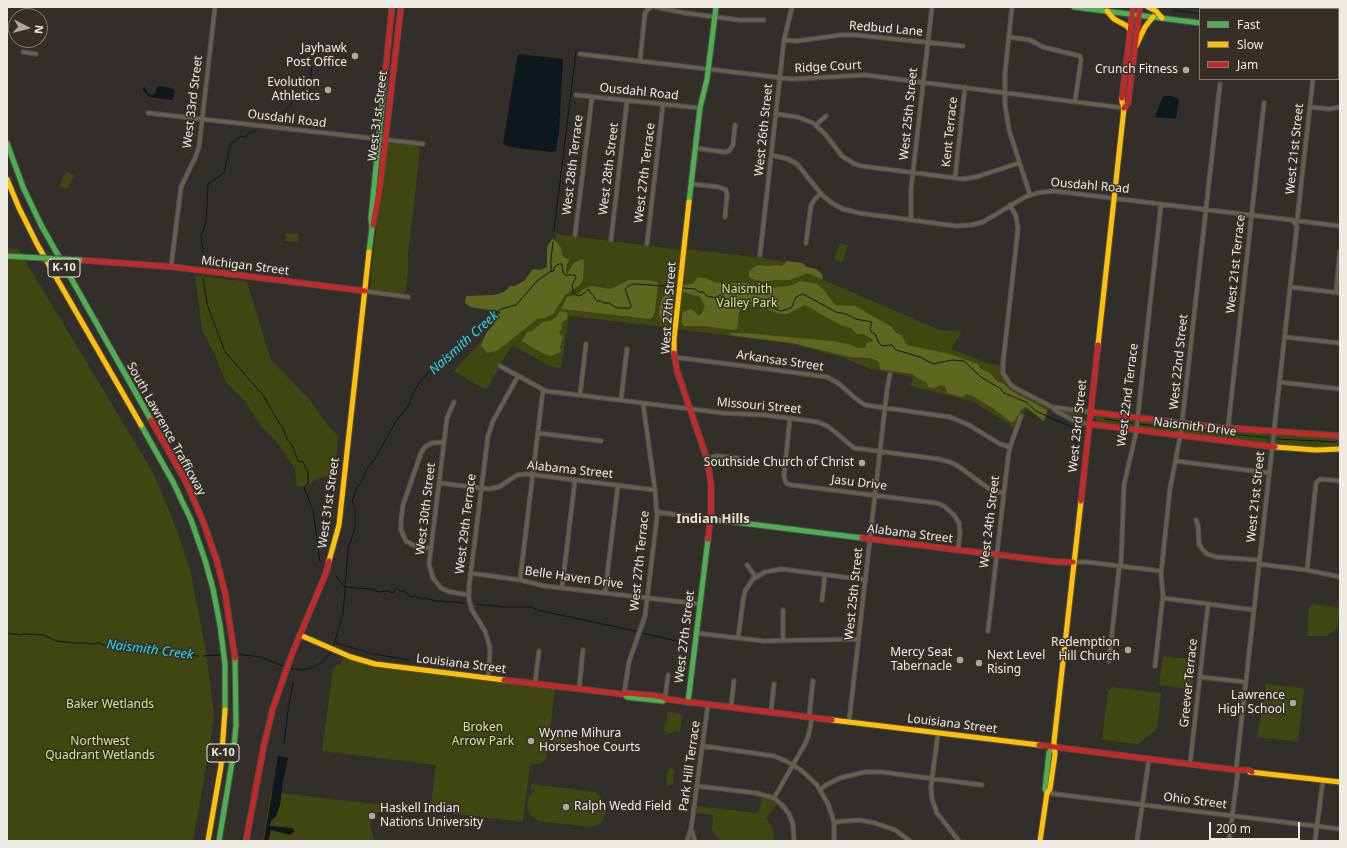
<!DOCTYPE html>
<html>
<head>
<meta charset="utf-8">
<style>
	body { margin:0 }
	#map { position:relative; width:1347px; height:848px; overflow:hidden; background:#322e2a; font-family:"Noto Sans",sans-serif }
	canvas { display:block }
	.frame { position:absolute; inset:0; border:8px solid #eeeae4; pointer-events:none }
	.legend { position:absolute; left:1199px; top:8px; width:140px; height:72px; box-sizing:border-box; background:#352f26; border:1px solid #7f7a72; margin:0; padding:5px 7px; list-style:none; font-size:12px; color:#eeeae4 }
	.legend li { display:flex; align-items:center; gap:8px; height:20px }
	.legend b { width:20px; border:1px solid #7f7a72 }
	.north { position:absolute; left:8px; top:8px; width:40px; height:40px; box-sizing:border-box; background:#352f26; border:1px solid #7f7a72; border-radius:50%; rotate:97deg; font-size:11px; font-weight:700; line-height:16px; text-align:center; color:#eeeae4 }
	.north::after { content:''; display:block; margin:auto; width:14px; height:18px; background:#aca8a3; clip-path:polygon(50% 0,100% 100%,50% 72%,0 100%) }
	.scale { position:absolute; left:1209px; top:822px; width:91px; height:18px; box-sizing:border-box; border:2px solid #eeeae4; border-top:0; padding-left:5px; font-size:12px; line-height:14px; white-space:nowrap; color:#eeeae4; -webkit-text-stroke:3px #352f26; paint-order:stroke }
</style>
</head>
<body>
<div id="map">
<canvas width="1347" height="848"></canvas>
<div class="frame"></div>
<ul class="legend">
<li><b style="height:5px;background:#4caf50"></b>Fast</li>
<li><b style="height:5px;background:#ffc107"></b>Slow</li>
<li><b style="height:5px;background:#c62828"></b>Jam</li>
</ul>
<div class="north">N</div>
<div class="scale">200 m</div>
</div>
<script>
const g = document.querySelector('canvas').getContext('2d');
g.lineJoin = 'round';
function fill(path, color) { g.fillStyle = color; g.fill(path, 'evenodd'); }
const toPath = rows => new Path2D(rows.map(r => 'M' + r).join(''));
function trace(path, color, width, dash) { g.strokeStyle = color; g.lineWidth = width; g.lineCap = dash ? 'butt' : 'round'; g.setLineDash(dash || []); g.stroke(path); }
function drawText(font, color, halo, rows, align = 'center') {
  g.font = font + ' "Noto Sans",sans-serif'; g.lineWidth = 3; g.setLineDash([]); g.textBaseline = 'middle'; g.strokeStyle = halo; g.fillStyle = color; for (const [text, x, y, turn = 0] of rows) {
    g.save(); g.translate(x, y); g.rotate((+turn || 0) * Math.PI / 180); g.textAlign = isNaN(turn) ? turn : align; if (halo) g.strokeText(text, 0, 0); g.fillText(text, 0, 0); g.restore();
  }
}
fill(toPath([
	[392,143,418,146,420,150,408,255,408,271,406,291,403,294,372,289,370,285,377,223,387,146,388,144],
	[66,172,74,175,67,189,59,186],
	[286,233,299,234,298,242,285,241],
	[556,234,682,250,673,328,569,316,561,368,551,367,512,345,486,390,454,371,510,309,546,313],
	[840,243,848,246,842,262,834,259],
	[7,248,18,249,145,459,157,481,176,528,190,569,205,646,214,712,211,740,193,841,7,841],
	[686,249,763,258,796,264,828,282,942,331,959,330,961,333,951,349,987,363,1001,366,1001,372,1004,379,1012,389,1049,408,1044,422,1026,408,1023,416,1019,415,1015,428,974,402,910,386,913,377,871,369,841,357,792,344,677,329],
	[195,275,247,282,271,360,310,400,329,427,338,435,337,451,333,475,315,479,309,485,297,487,295,469,279,445,261,426,244,400,226,382,214,353,202,330],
	[1056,408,1077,412,1085,417,1080,418,1071,417],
	[1105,415,1134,419,1133,426,1106,424,1098,422,1093,418,1097,416],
	[1139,420,1179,424,1179,433,1139,428],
	[1185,426,1270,433,1269,442,1250,442,1184,434],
	[1276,434,1340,437,1340,447,1304,448,1275,444],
	[1312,604,1340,608,1337,628,1327,636,1307,636,1309,606],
	[1163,656,1196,660,1192,689,1159,685],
	[344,657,368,664,555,688,547,756,542,763,530,765,523,822,430,811,436,765,322,751,333,668,337,665,341,664],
	[1266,684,1302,688,1304,690,1298,742,1257,737],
	[1113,687,1161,693,1157,729,1138,744,1102,740,1108,691],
	[668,712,678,713,681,714,682,717,680,732,676,731,666,735,663,728,666,723],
	[554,730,570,732,569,745,553,743],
	[671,768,674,770,673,784,667,786,666,773,668,774,669,769],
	[531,784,596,792,596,793,601,797,605,803,607,810,605,817,600,824,590,827,538,821,531,815,527,807,528,798,535,789,531,789],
	[271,792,393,806,387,811,379,812,371,820,370,825,374,839,372,841,263,841],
	[762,796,778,804,766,818,771,825,774,833,773,841,726,841,718,839,712,830,713,815,695,813,696,806,758,813,761,804]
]), '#3f4610');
fill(toPath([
	[552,239,556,241,561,248,562,256,569,260,566,266,566,271,567,274,574,263,583,259,584,264,583,279,581,284,565,295,553,314,545,318,537,319,497,351,487,353,481,346,486,333,494,324,495,317,501,312,470,307,465,303,466,296,494,295,504,292,510,286,515,286,525,280,532,270,535,269,540,270,547,267,547,247],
	[787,261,802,263,807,267,816,269,822,274,823,278,821,279,808,273,790,280,773,280,765,282,749,278,749,271,753,268,758,265,768,266,778,265,782,266],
	[698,277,705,278,717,283,746,283,770,288,789,286,801,281,817,284,823,289,835,305,855,306,892,327,895,332,902,336,907,345,950,354,978,364,980,368,990,373,997,381,1004,384,1010,390,1047,410,1044,421,1026,407,1022,409,1014,421,1011,422,994,409,973,396,966,394,963,397,947,393,945,386,940,385,934,388,928,387,926,382,917,378,913,374,880,369,879,362,871,358,850,357,792,343,730,335,731,333,743,333,833,341,848,344,859,348,866,347,866,343,868,342,873,342,872,339,863,334,857,334,851,328,840,325,805,305,787,314,781,314,774,312,763,306,756,304,749,305,742,308,739,312,737,329,733,330,703,326,684,326,682,324,682,314,683,312,691,309,695,312,698,316,701,314,705,306,700,297,684,292,683,290,683,285,693,284],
	[629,280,647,280,657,282,658,284,655,311,653,317,650,319,561,309,567,297,579,294,582,290,586,288,592,286,610,289],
	[668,293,670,295,673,313,672,320,662,322,659,313,661,302,663,297],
	[560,311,566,312,568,314,567,319,561,323,562,328,559,333,563,337,560,347,561,351,559,353,551,356,542,353,522,341,527,332,532,331,543,322,552,320,557,316]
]), '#5c6720');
fill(toPath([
	[519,54,563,59,559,131,556,151,552,152,510,147,503,144,517,58],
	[144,86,148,93,151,95,155,94,156,89,159,86,171,88,175,91,174,96,172,100,149,97,143,90],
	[1163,96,1171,96,1179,99,1176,119,1155,117],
	[278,756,288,758,283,781,280,805,276,816,271,821,270,826,292,828,295,831,290,835,271,830,268,841,264,841]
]), '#0c181b');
trace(toPath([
	[1174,12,1174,10,1200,14],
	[7,19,14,19],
	[274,122,292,103,310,81,312,67],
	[554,231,576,51],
	[205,264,201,236,205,226,207,210,208,184,224,173,230,145,241,136,245,137,251,132,256,130],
	[551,271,551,259,553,242],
	[203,278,207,304,225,352,263,395,279,423,282,426,288,441,292,445,298,461,303,462,308,472,308,483,304,488,313,510,320,562],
	[683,288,695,289,699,292,703,292,707,296,716,298,720,295,725,298,727,303,740,307,756,301,765,302,773,308,780,311,788,309,792,307,796,297,803,294,836,312,846,314,856,319,872,322,870,329,871,332,875,334,879,343,882,346,892,345,896,350,920,357,933,364,952,360,964,361,981,377,1001,389,1004,393,1026,402,1036,411,1055,420,1070,426,1072,428,1076,426],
	[1105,419,1132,423],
	[1140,424,1178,429],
	[1072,429,1076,439,1076,453],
	[1185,429,1269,438],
	[1276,439,1337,442],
	[336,576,342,584,345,587,371,589,380,592,387,591,393,593,396,588,402,592,404,591,411,597,415,596,421,599,425,598,436,601,465,603],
	[475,604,503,607,530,607,542,611,635,631],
	[7,633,21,635,25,634,44,635,56,641,75,643,85,643,92,644,99,643,107,646,118,643,133,646,144,651,148,649,153,649,182,655,199,656],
	[641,633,686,643],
	[336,643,373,654,409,660],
	[333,648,343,614,348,550,355,528,355,508,352,501,356,490,362,480,368,467,376,457,396,421,407,408,413,394,419,383,431,370,468,340,472,333,486,319,501,309,516,305,537,281,551,271,554,271,554,267,559,264,562,264,563,272,565,275,575,275,576,278,572,285,574,294,578,296,582,295,588,289,597,301,601,301,604,303,609,303,617,308,630,308,631,306,625,289,630,285,635,284,678,287],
	[237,654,261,657,285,667],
	[203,656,222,655],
	[418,661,427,663],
	[288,668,302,670,314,667,322,662,332,651],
	[284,744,288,710,293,682]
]), '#0c181b', 1);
const street = toPath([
	[656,7,685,13,739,20,764,20],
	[1012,7,1005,73,1005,105,1009,130,1030,195],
	[1321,9,1321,7],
	[1009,37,1030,40,1043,47,1080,56,1081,60,1075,102],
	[784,40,797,41,841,35,856,35,963,46],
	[23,52,36,54],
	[580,54,792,79,865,75,1124,108],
	[640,61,645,13,648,9,651,7],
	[576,95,700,108],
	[1310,107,1329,109,1340,107],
	[148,113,423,144],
	[776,114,798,117,813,123,825,134,842,156,853,163,861,166,963,179,976,177,1019,163],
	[816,125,826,116],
	[695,148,724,152,729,151,733,145,735,125],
	[771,155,788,159,797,164,823,196,832,203,843,209,859,213,956,226,971,225,983,222,1025,197,1037,193,1054,191,1340,226],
	[955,178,965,87],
	[691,184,719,187,726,190,727,195,725,217],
	[1010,205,1016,216,1018,229,1003,363,1003,373,1010,384,1015,388,1052,407,1056,411,1073,420,1088,424],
	[911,220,911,189,932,7],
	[1297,221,1313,79],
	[575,235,592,97],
	[611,240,627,101],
	[806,243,811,205,815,199,821,193],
	[647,244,663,104],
	[760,255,784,40,792,7],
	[171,267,181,187,195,158,199,147,215,7],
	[1290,287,1340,293],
	[365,291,408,297],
	[1336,292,1340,251],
	[1284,337,1340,343],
	[674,358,681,358,768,369,827,377,838,383,855,398,865,405,950,417,969,425,1000,444,1010,447],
	[500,366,546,391,723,413,765,415,818,422,829,427,854,448,938,459,950,462,958,466,988,488,997,492,1004,493],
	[1279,382,1340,389],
	[580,395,586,344],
	[621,400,627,349],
	[454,402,447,418,429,564,433,578,441,588,450,592,469,595],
	[1052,407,1090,412],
	[790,418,784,475,785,480,787,484,792,485,936,503,944,506,954,515,959,523,960,533,958,550],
	[1228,428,1264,103],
	[538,433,601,441],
	[707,459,716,456,738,458],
	[1176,461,1269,473],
	[439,483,489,489,499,487,517,475,527,474,655,490],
	[657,512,710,519],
	[1196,520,1198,525,1199,544,1202,549,1207,554,1216,557,1259,560],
	[431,548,417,547,406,541,401,530,401,521,403,505,421,453,425,447,432,443,444,442],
	[1073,562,1087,562,1161,571],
	[1259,564,1307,570,1340,577],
	[747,565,756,577],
	[1307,570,1316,483,1319,480,1321,479,1340,481],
	[470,573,520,580,545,586,699,604],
	[520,580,543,390],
	[562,588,575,480],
	[605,593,618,485],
	[1163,598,1254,610],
	[822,600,825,575],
	[783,610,783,641],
	[988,631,1008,458,1010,447,1021,416],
	[696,633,763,641,859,639],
	[738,638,743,601,745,591,753,579,765,572,782,569,866,580],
	[1109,661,1119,569,1121,563,1124,485,1136,433,1161,204],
	[1155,666,1163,595,1161,574,1170,489,1181,432,1220,84],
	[1200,677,1246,682],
	[488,678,490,652,489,644,485,631,472,610,469,600,469,587,488,436,493,421,518,376],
	[535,683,539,651],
	[579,689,583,650],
	[624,694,629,662,645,616,657,517,655,490,643,403],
	[665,699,668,675],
	[731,707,734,681],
	[771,712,774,684],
	[809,717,813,681],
	[849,722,887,390,890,374],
	[938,733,931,787,932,799,937,813,959,841],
	[703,746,774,756,786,761,801,770,817,785,828,804,834,822,834,841],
	[1190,764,1208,604],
	[1236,770,1297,226,1292,220],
	[697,786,756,793,774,798,782,805,789,814,793,824,794,841],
	[820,790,826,785,840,778,865,772,881,772,982,785],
	[1047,793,1340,829],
	[774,798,805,744,809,734,812,717],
	[834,822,860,820,875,823,895,830,910,841],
	[687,841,691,829],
	[695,841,691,829,708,704],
	[1137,841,1149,759],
	[1229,841,1238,771],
	[1315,841,1323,780]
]);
const fast = toPath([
	[1074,7,1200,23],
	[7,143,23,187,41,225,151,420],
	[689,202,700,108,707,79,716,7],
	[369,252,372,228,371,218,384,85],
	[7,256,23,257],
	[141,425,173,482,191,520,205,560,213,589,220,625,225,664,225,710],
	[710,519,862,538],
	[624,694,627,697,634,698,663,701,665,699],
	[688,702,708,539],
	[1047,793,1045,789,1049,753,1053,747],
	[219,841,233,756,236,725,235,658]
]);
const slow = toPath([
	[1148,7,1156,11,1162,18],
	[1107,11,1114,19,1127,26,1130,30],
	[1338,40,1340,41],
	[1136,46,1145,27,1153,17],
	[7,179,19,208,37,244,141,425],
	[1098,345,1124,108,1122,102,1122,98],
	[674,353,674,339,689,202],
	[1275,447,1316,450,1340,449],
	[329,561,339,525,369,252],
	[300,635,351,657,375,664,504,680],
	[832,720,1039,745],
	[1250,772,1340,782],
	[208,841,221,766,225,710],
	[1040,841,1047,793,1050,789,1055,754,1054,742,1081,501]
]);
const jam = toPath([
	[384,85,392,7],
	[1122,98,1133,7],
	[1124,108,1128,103,1140,7],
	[373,225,380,186,401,7],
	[80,260,174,267,365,291],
	[674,353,677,371,707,459,711,484,711,514,708,539],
	[1090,412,1216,427,1340,436],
	[151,420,186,482,203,521,217,561,225,593,235,658],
	[1088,424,1275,447],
	[1081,501,1098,345],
	[862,538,1057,562,1073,562],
	[504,680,621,694,628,693,657,696,663,697,665,699,832,720],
	[1039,745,1236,770,1249,770,1252,772],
	[246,841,264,745,273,708,292,654,326,573,329,561]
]);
trace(street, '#4f4c49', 5.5);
trace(fast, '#4f4c49', 7);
trace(slow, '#4f4c49', 7);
trace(jam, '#4f4c49', 7);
trace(street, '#655f4f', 3.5);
trace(fast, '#4caf50', 5);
trace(slow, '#ffc107', 5);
trace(jam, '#c62828', 5);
const fastBridge = toPath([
	[23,257,80,260]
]);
trace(fastBridge, '#4f4c49', 7, []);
trace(fastBridge, '#4caf50', 5);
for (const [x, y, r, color] of [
	[355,56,4,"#aca8a3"],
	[1186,70,4,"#aca8a3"],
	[328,90,4,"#aca8a3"],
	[862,463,4,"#aca8a3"],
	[1128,650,4,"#aca8a3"],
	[960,660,4,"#aca8a3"],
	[979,663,4,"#aca8a3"],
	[1293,703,4,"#aca8a3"],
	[531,741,4,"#aca8a3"],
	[566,807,4,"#aca8a3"],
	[372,816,4,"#aca8a3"]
]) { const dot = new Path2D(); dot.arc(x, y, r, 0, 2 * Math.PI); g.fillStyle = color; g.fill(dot); trace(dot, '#352f26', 1.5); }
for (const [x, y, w] of [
	[64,268,32],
	[223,753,32]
]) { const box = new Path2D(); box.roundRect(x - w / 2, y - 9, w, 18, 3); g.fillStyle = '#352f26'; g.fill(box); trace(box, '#eeeae4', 1); }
drawText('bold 11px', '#eeeae4', null, [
	["K-10",64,268],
	["K-10",223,753]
]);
drawText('12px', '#eeeae4', '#352f26', [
	["Redbud Lane",886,29,5],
	["Ridge Court",828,67,-3],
	["Ousdahl Road",639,92,6],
	["West 33rd Street",193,102,-83],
	["West 25th Street",909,114,-84],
	["West 31st Street",378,116,-83],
	["Ousdahl Road",287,119,7],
	["West 26th Street",764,130,-84],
	["Kent Terrace",950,132,-84],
	["West 21st Street",1295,149,-84],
	["West 28th Terrace",573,165,-83],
	["West 28th Street",609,169,-83],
	["West 27th Terrace",645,173,-83],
	["Ousdahl Road",1090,186,5],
	["West 21st Terrace",1236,264,-84],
	["Michigan Street",245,266,7],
	["West 27th Street",669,308,-86],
	["Arkansas Street",780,361,8],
	["West 22nd Street",1179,362,-84],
	["West 22nd Terrace",1128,395,-83],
	["Missouri Street",759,406,5],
	["West 23rd Street",1078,426,-84],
	["Naismith Drive",1195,427,7],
	["South Lawrence Trafficway",166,429,61],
	["Alabama Street",570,470,6],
	["Jasu Drive",859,483,7],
	["West 21st Street",1256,497,-84],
	["West 31st Street",329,503,-82],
	["West 30th Street",426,509,-83],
	["West 24th Street",990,522,-83],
	["West 29th Terrace",466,524,-83],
	["Alabama Street",910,534,7],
	["West 27th Terrace",640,561,-84],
	["Belle Haven Drive",574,578,8],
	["West 25th Street",854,594,-84],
	["West 27th Street",685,637,-83],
	["Louisiana Street",461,664,7],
	["Greever Terrace",1189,683,-84],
	["Louisiana Street",952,724,7],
	["Park Hill Terrace",690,766,-82],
	["Ohio Street",1195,801,7]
]);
drawText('12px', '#eeeae4', '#352f26', [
	["Jayhawk",347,49],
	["Post Office",347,63],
	["Crunch Fitness",1178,70],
	["Evolution",320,83],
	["Athletics",320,97],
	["Southside Church of Christ",854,463],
	["Redemption",1120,643],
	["Hill Church",1120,657],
	["Mercy Seat",952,653],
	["Tabernacle",952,667],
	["Next Level",987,656,"left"],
	["Rising",987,670,"left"],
	["Lawrence",1285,696],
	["High School",1285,710],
	["Wynne Mihura",539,734,"left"],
	["Horseshoe Courts",539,748,"left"],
	["Ralph Wedd Field",574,807,"left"],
	["Haskell Indian",380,809,"left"],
	["Nations University",380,823,"left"]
], 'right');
drawText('12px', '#d3e77b', '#352f26', [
	["Naismith",747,290],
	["Valley Park",747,304],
	["Baker Wetlands",110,705],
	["Broken",483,728],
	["Arrow Park",483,742],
	["Northwest",100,742],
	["Quadrant Wetlands",100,756]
]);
drawText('italic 13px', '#25daf1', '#352f26', [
	["Naismith Creek",464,343,-42],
	["Naismith Creek",150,650,7]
]);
drawText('bold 13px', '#eae1d6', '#352f26', [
	["Indian Hills",713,519]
]);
</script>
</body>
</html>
